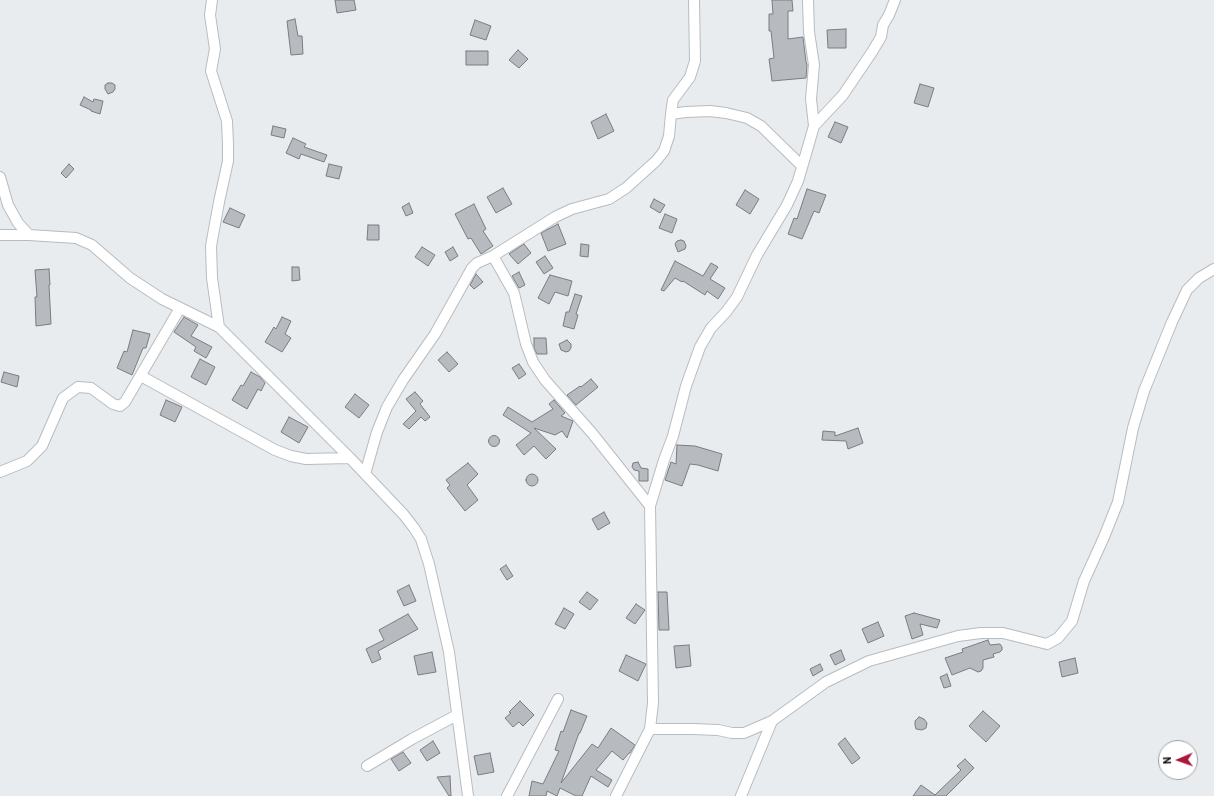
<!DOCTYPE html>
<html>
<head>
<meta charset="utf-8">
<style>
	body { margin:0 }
	#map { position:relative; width:1214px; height:796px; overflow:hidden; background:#e8ecef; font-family:Barlow,sans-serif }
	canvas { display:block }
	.north { position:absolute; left:1158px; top:740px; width:40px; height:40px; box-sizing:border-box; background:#fff; border:1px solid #9fa0a0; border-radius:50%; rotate:268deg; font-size:11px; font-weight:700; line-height:16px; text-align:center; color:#101112 }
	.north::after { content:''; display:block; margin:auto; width:14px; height:18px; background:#ac173c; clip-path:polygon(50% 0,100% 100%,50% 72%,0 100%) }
</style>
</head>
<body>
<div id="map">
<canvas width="1214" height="796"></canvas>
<div class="north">N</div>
</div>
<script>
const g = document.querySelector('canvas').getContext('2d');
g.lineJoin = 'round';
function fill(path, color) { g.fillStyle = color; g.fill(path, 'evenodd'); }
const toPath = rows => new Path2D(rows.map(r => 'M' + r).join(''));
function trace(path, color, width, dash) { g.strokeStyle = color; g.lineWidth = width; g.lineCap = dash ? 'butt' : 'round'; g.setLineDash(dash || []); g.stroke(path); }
const building = toPath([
	[335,0,354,0,356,10,337,13,335,0],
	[772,0,792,0,793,11,788,11,788,39,803,37,806,62,807,65,806,78,772,81,769,59,774,58,771,31,769,31,769,14,773,14,772,0],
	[295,19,298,36,302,36,303,54,291,55,287,21,295,19],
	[475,20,491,26,486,40,470,35,475,20],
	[846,29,846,48,828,48,827,30,846,29],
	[518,50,528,59,519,68,509,60,518,50],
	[466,51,488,51,488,65,466,65,466,51],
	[108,83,112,83,115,85,115,89,113,92,108,94,105,89,105,85,108,83],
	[920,84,934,88,928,107,914,103,920,84],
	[84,97,93,102,94,99,103,101,100,114,91,111,91,110,80,105,84,97],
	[606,114,614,131,598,139,591,122,606,114],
	[835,122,848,127,841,143,828,137,835,122],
	[273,126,286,129,284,138,271,135,273,126],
	[293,138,306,144,304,147,327,155,324,162,301,154,299,159,286,153,293,138],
	[69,164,74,169,66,178,61,173,69,164],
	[329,164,342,167,339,179,326,176,329,164],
	[503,188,512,204,496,213,487,197,503,188],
	[807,189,826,195,819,213,814,211,802,239,788,234,794,218,797,219,807,189],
	[745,190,759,199,750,214,736,205,745,190],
	[654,199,665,205,660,213,650,207,654,199],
	[409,203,413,213,406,216,402,207,409,203],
	[474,204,486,229,483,231,493,246,481,254,471,238,468,239,455,214,474,204],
	[230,208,245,215,239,228,223,222,230,208],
	[665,214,677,219,672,233,659,228,665,214],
	[558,224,566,244,548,251,541,233,558,224],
	[368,225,379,225,379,240,367,240,368,225],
	[681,240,684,241,686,246,685,249,678,252,675,244,677,241,681,240],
	[524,244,531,253,518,264,509,254,524,244],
	[581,244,589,245,588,257,580,256,581,244],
	[422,247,435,255,428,266,415,257,422,247],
	[453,247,458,256,450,261,445,252,453,247],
	[545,256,553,268,544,274,536,262,545,256],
	[675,261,703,276,711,263,718,267,710,279,725,288,718,299,707,291,705,295,683,281,682,282,675,278,664,291,661,290,675,261],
	[292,267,299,267,300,280,292,281,292,267],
	[49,269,50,285,49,285,51,324,36,326,35,297,37,297,35,270,49,269],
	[519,272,525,285,519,288,512,276,519,272],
	[476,274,483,282,474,289,470,285,476,274],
	[550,275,572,281,568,296,555,292,549,304,538,298,550,275],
	[575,294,582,296,576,314,578,315,574,329,563,326,566,312,569,312,575,294],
	[184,317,198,325,191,336,212,347,206,358,194,351,196,347,174,332,184,317],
	[282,317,291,321,285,334,291,338,282,352,265,342,274,327,276,329,282,317],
	[133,330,150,334,146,348,143,348,132,375,117,368,124,351,127,352,133,330],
	[534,338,546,338,547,354,537,354,534,348,534,338],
	[567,340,571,344,571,348,569,351,566,352,561,350,559,344,567,340],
	[447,352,458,364,449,372,438,360,447,352],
	[200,359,215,367,206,385,191,377,200,359],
	[519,364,526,374,519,379,512,368,519,364],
	[4,372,19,376,17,387,1,382,4,372],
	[251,372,260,377,265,383,261,391,258,389,247,409,232,400,241,385,243,386,251,372],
	[591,379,598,387,576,405,567,395,580,386,581,387,591,379],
	[415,392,423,401,420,404,430,417,425,421,421,417,409,429,403,424,416,411,406,399,415,392],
	[355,394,369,405,359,418,345,407,355,394],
	[166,400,182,407,175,422,160,415,166,400],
	[554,400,565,413,561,416,573,421,567,438,562,431,555,435,534,428,556,449,546,459,534,446,524,455,516,445,531,433,503,415,508,407,532,422,553,409,549,404,554,400],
	[289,417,308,427,299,443,281,432,289,417],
	[858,428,863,443,848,449,846,441,822,440,823,431,835,432,835,436,858,428],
	'488.5 441a5.5 5.5 0 1 1 11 0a5.5 5.5 0 1 1-11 0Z',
	[677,445,695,446,722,454,718,471,698,465,690,464,682,486,665,480,671,462,676,464,677,445],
	[638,462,641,468,648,469,648,481,639,481,639,471,634,470,632,467,633,463,638,462],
	[468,463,478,474,467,485,478,500,465,511,447,488,450,485,446,480,468,463],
	'526 480a6 6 0 1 1 12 0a6 6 0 1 1-12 0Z',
	[604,512,610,523,598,530,592,519,604,512],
	[506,565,513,576,507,580,500,569,506,565],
	[409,585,416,601,404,606,397,591,409,585],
	[587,592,598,600,590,610,579,602,587,592],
	[658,592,667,592,669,630,659,630,658,592],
	[636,604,645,610,635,624,626,618,636,604],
	[564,608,574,614,565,629,555,624,564,608],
	[914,613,940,620,937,628,920,624,923,635,912,639,905,616,914,613],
	[408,614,418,629,378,651,381,659,372,663,366,649,384,640,379,630,408,614],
	[878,622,884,636,868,643,862,629,878,622],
	[988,640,990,645,1000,644,1002,647,1002,650,1000,652,993,654,994,657,983,660,983,668,981,671,978,672,970,668,952,675,945,658,963,652,962,649,988,640],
	[689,645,691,666,676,668,674,646,689,645],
	[841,650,845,660,835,665,830,655,841,650],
	[432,652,436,672,418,675,414,656,432,652],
	[626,655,646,664,638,681,619,671,626,655],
	[1075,658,1078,673,1062,677,1059,662,1075,658],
	[820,664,823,670,813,676,810,669,820,664],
	[947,674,951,686,944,688,940,677,947,674],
	[520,701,534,715,523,726,519,722,513,727,505,718,511,713,509,712,520,701],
	[571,710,587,716,580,733,579,733,561,783,592,744,598,748,611,728,635,745,630,753,629,753,623,760,612,751,596,770,612,780,608,787,591,776,582,796,576,796,560,788,557,796,547,791,546,796,529,796,532,781,543,784,559,751,555,750,561,731,563,732,571,710],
	[983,711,1000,726,986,742,969,726,983,711],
	[919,717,924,719,927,723,926,728,922,730,916,729,915,725,915,721,919,717],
	[845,738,860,758,852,764,838,744,845,738],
	[433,741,440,753,427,761,420,750,433,741],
	[403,752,411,763,399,771,391,759,403,752],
	[490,753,494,772,478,775,474,756,490,753],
	[965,759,974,768,946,796,913,796,921,785,935,795,961,770,957,766,965,759],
	[450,776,451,796,449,796,437,777,450,776]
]);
fill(building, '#b7babe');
trace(building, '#797d80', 1);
const minor = toPath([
	[212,0,210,15,215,49,211,71,227,121,228,144,228,161,219,202,211,246,212,278,219,327],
	[671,114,673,100,690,77,695,61,694,0],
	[814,126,843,95,872,52,881,37,883,25,889,15,895,0],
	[0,177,8,205,18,223,29,235,76,238,92,245,130,278,162,299,219,327,350,458,404,515,414,528,421,539,429,564,449,652,468,796],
	[0,235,29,235],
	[141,376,275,450,291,456,306,459,350,458],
	[0,472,27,461,42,446,63,398,78,387,91,388,113,404,120,406,125,402,180,308],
	[365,474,377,432,387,407,403,380,435,334,472,268,477,263,493,256],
	[650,506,664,460,673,436,686,386,700,347,711,328,726,312,737,297,757,255,787,205,798,181,814,126,811,99,814,65,809,32,808,0],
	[650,729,693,729,718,730,732,733,744,733,772,721,826,682,869,661,958,636,981,633,1003,633,1047,644,1058,638,1072,621,1084,581,1104,537,1118,502,1133,428,1144,391,1172,322,1187,290,1199,278,1214,269],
	[367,766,412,739,457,715],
	[507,796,558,699],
	[616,796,650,729,653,703,650,506,592,433,545,380,533,362,526,344,514,293,493,256,555,217,572,209,609,199,626,188,656,161,664,151,669,136,671,114,686,112,710,111,726,113,747,118,761,126,802,166],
	[741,796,772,721]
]);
trace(minor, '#b8bcc0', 12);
trace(minor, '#fff', 10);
</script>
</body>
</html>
